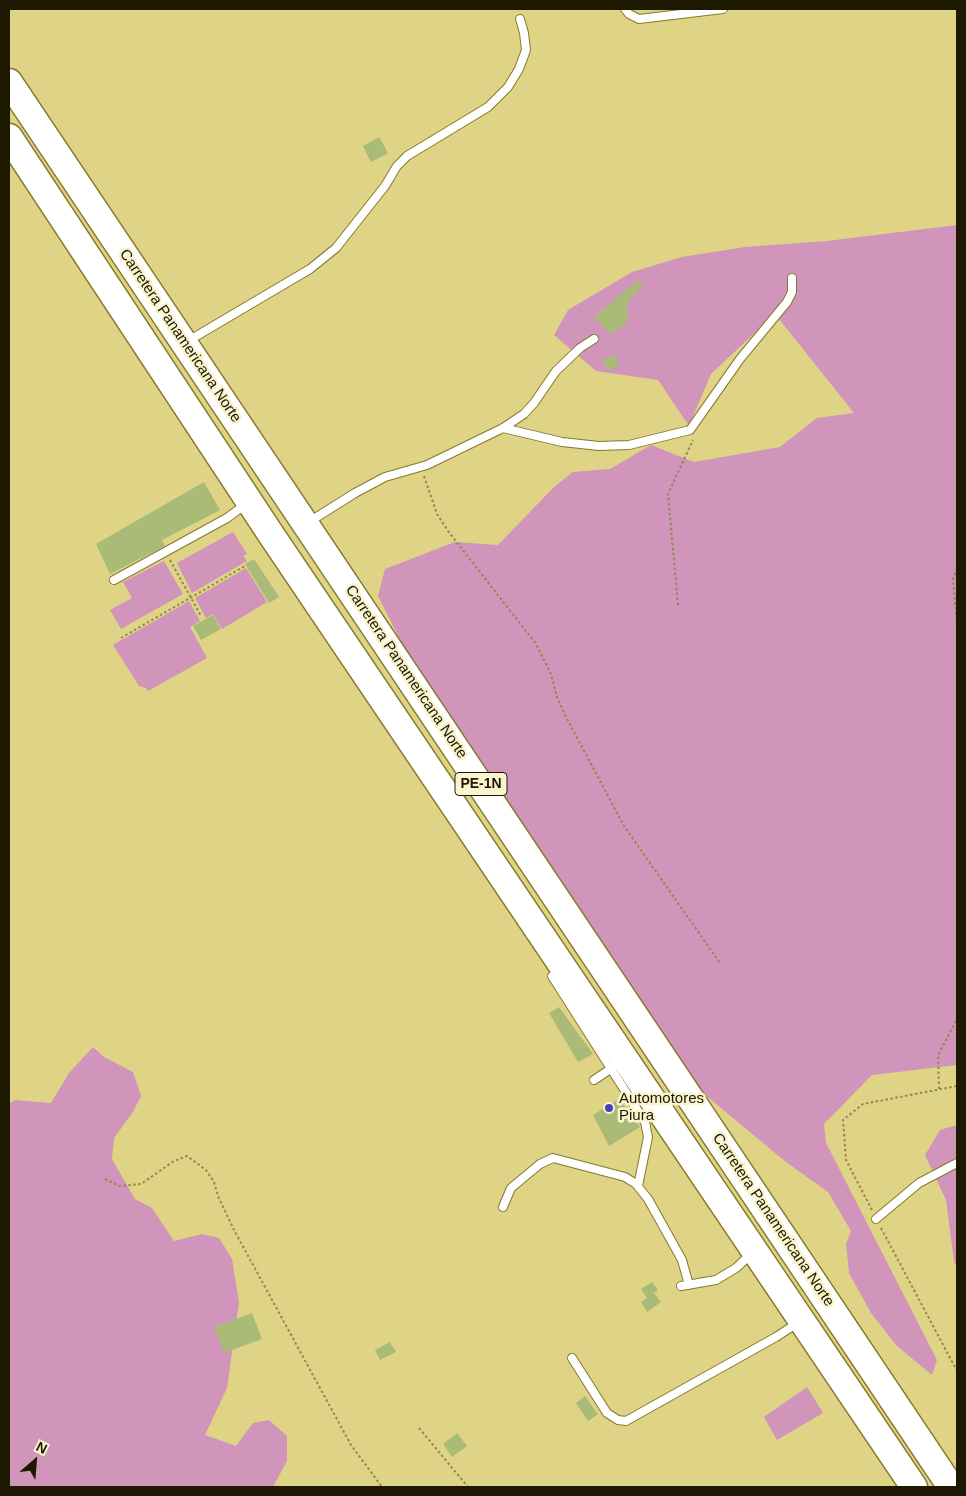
<!DOCTYPE html>
<html>
<head>
<meta charset="utf-8">
<style>
	body { margin:0 }
	#map { position:relative; width:966px; height:1496px; overflow:hidden; background:#dfd385; font-family:Helvetica,sans-serif }
	canvas { display:block }
	.frame { position:absolute; inset:0; border:10px solid #1d1800; pointer-events:none }
	.north { position:absolute; left:10px; top:1436px; width:50px; height:50px; -webkit-text-stroke:4px #f9f4ce; paint-order:stroke; rotate:27deg; font-size:14px; font-weight:700; line-height:20px; text-align:center; color:#1d1800 }
	.north::after { content:''; display:block; margin:auto; width:18px; height:22px; background:#1d1800; clip-path:polygon(50% 0,100% 100%,50% 72%,0 100%) }
</style>
</head>
<body>
<div id="map">
<canvas width="966" height="1496"></canvas>
<div class="frame"></div>
<div class="north">N</div>
</div>
<script>
const g = document.querySelector('canvas').getContext('2d');
g.lineJoin = 'round';
function fill(path, color) { g.fillStyle = color; g.fill(path, 'evenodd'); }
const toPath = rows => new Path2D(rows.map(r => 'M' + r).join(''));
function trace(path, color, width, dash) { g.strokeStyle = color; g.lineWidth = width; g.lineCap = dash ? 'butt' : 'round'; g.setLineDash(dash || []); g.stroke(path); }
function drawText(font, color, halo, rows, align = 'center') {
  g.font = font + ' Helvetica,sans-serif'; g.lineWidth = 5; g.setLineDash([]); g.textBaseline = 'middle'; g.strokeStyle = halo; g.fillStyle = color; for (const [text, x, y, turn = 0] of rows) {
    g.save(); g.translate(x, y); g.rotate((+turn || 0) * Math.PI / 180); g.textAlign = isNaN(turn) ? turn : align; if (halo) g.strokeText(text, 0, 0); g.fillText(text, 0, 0); g.restore();
  }
}
fill(toPath([
	[957,225,957,1065,872,1075,824,1124,826,1143,937,1360,932,1375,897,1346,871,1313,849,1273,846,1244,851,1231,828,1192,786,1162,698,1089,415,670,378,596,385,569,455,542,498,545,554,487,573,472,610,469,651,445,694,462,780,447,817,418,854,413,775,314,711,374,689,426,658,380,596,371,554,335,568,310,632,272,682,257,745,247,827,241],
	[233,532,247,554,243,556,247,561,192,593,177,563],
	[164,561,183,594,121,629,110,610,132,598,123,582],
	[246,568,267,602,222,629,213,614,206,618,195,598],
	[189,601,200,621,190,627,207,658,148,691,146,688,139,686,113,645],
	[93,1047,104,1057,133,1072,141,1096,133,1112,114,1138,112,1159,135,1199,152,1208,174,1241,202,1234,219,1238,232,1259,239,1302,227,1388,205,1435,236,1446,253,1423,269,1420,287,1436,287,1461,273,1487,9,1487,9,1104,15,1100,51,1103,69,1073],
	[957,1125,957,1267,954,1262,946,1200,925,1155,940,1130],
	[807,1387,823,1413,777,1440,764,1417]
]), '#d194bb');
fill(toPath([
	[379,137,388,153,371,162,363,146],
	[638,280,643,285,628,301,630,303,625,309,630,316,625,321,627,323,610,334,594,317],
	[615,355,619,366,608,371,603,359],
	[204,482,220,510,162,540,165,546,110,574,96,544],
	[254,559,279,597,269,603,245,564],
	[213,615,221,629,201,640,193,626],
	[559,1007,593,1054,578,1062,549,1013],
	[619,1099,640,1127,609,1146,593,1115],
	[652,1282,658,1290,654,1293,661,1302,647,1312,641,1302,647,1298,641,1289],
	[252,1313,262,1339,224,1353,214,1327],
	[390,1342,396,1352,380,1360,375,1350],
	[585,1396,598,1414,588,1421,576,1403],
	[457,1433,467,1446,452,1457,443,1444]
]), '#a9bb77');
const lane = toPath([
	[625,9,629,14,639,19,723,9],
	[188,341,310,269,336,248,385,186,397,166,407,156,488,107,508,87,519,69,526,50,524,33,520,19],
	[503,428,562,442,599,446,629,445,690,430,740,359,787,302,792,292,792,278],
	[309,522,355,493,385,477,427,465,503,428,524,414,534,403,556,371,580,348,594,339],
	[114,580,227,518,246,504],
	[552,976,645,1122,648,1137,638,1186],
	[594,1080,615,1066],
	[503,1207,511,1188,540,1164,553,1158,625,1177,636,1184,648,1199,682,1260,689,1285],
	[876,1219,919,1183,957,1163],
	[681,1286,716,1280,736,1268,752,1253],
	[572,1358,607,1413,618,1420,626,1421,776,1337,799,1322]
]);
const highway = toPath([
	[9,82,951,1487],
	[9,137,272,536,914,1487]
]);
trace(lane, '#85792a', 10);
trace(highway, '#85792a', 29);
trace(toPath([
	[424,476,437,514,448,531,536,644,551,674,557,697,566,717,624,826,720,963],
	[170,560,201,616],
	[957,568,953,579,957,623],
	[678,605,668,494,693,440],
	[121,638,245,566],
	[939,1089,938,1055,957,1019],
	[105,1179,119,1186,141,1184,174,1161,187,1156,206,1170,214,1182,218,1196,234,1230,351,1445,382,1487],
	[872,1210,846,1160,843,1120,863,1104,957,1086],
	[881,1228,957,1371],
	[419,1428,468,1487]
]), '#928950', 2, [2.5, 2.5]);
trace(lane, '#fff', 8);
trace(highway, '#fff', 26);
for (const [x, y, r, color] of [
	[609,1108,5,"#4b40b7"]
]) { const dot = new Path2D(); dot.arc(x, y, r, 0, 2 * Math.PI); g.fillStyle = color; g.fill(dot); trace(dot, '#f9f4ce', 2); }
for (const [x, y, w] of [
	[481,784,52]
]) { const box = new Path2D(); box.roundRect(x - w / 2, y - 11.5, w, 23, 4); g.fillStyle = '#f9f4ce'; g.fill(box); trace(box, '#1d1800', 1); }
drawText('bold 14px', '#1d1800', null, [
	["PE-1N",481,784]
]);
drawText('15px', '#1d1800', '#f9f4ce', [
	["Carretera Panamericana Norte",180,336,56],
	["Carretera Panamericana Norte",406,672,56],
	["Carretera Panamericana Norte",773,1220,56]
]);
drawText('15px', '#1d1800', '#f9f4ce', [
	["Automotores",619,1099],
	["Piura",619,1116]
], 'left');
</script>
</body>
</html>
